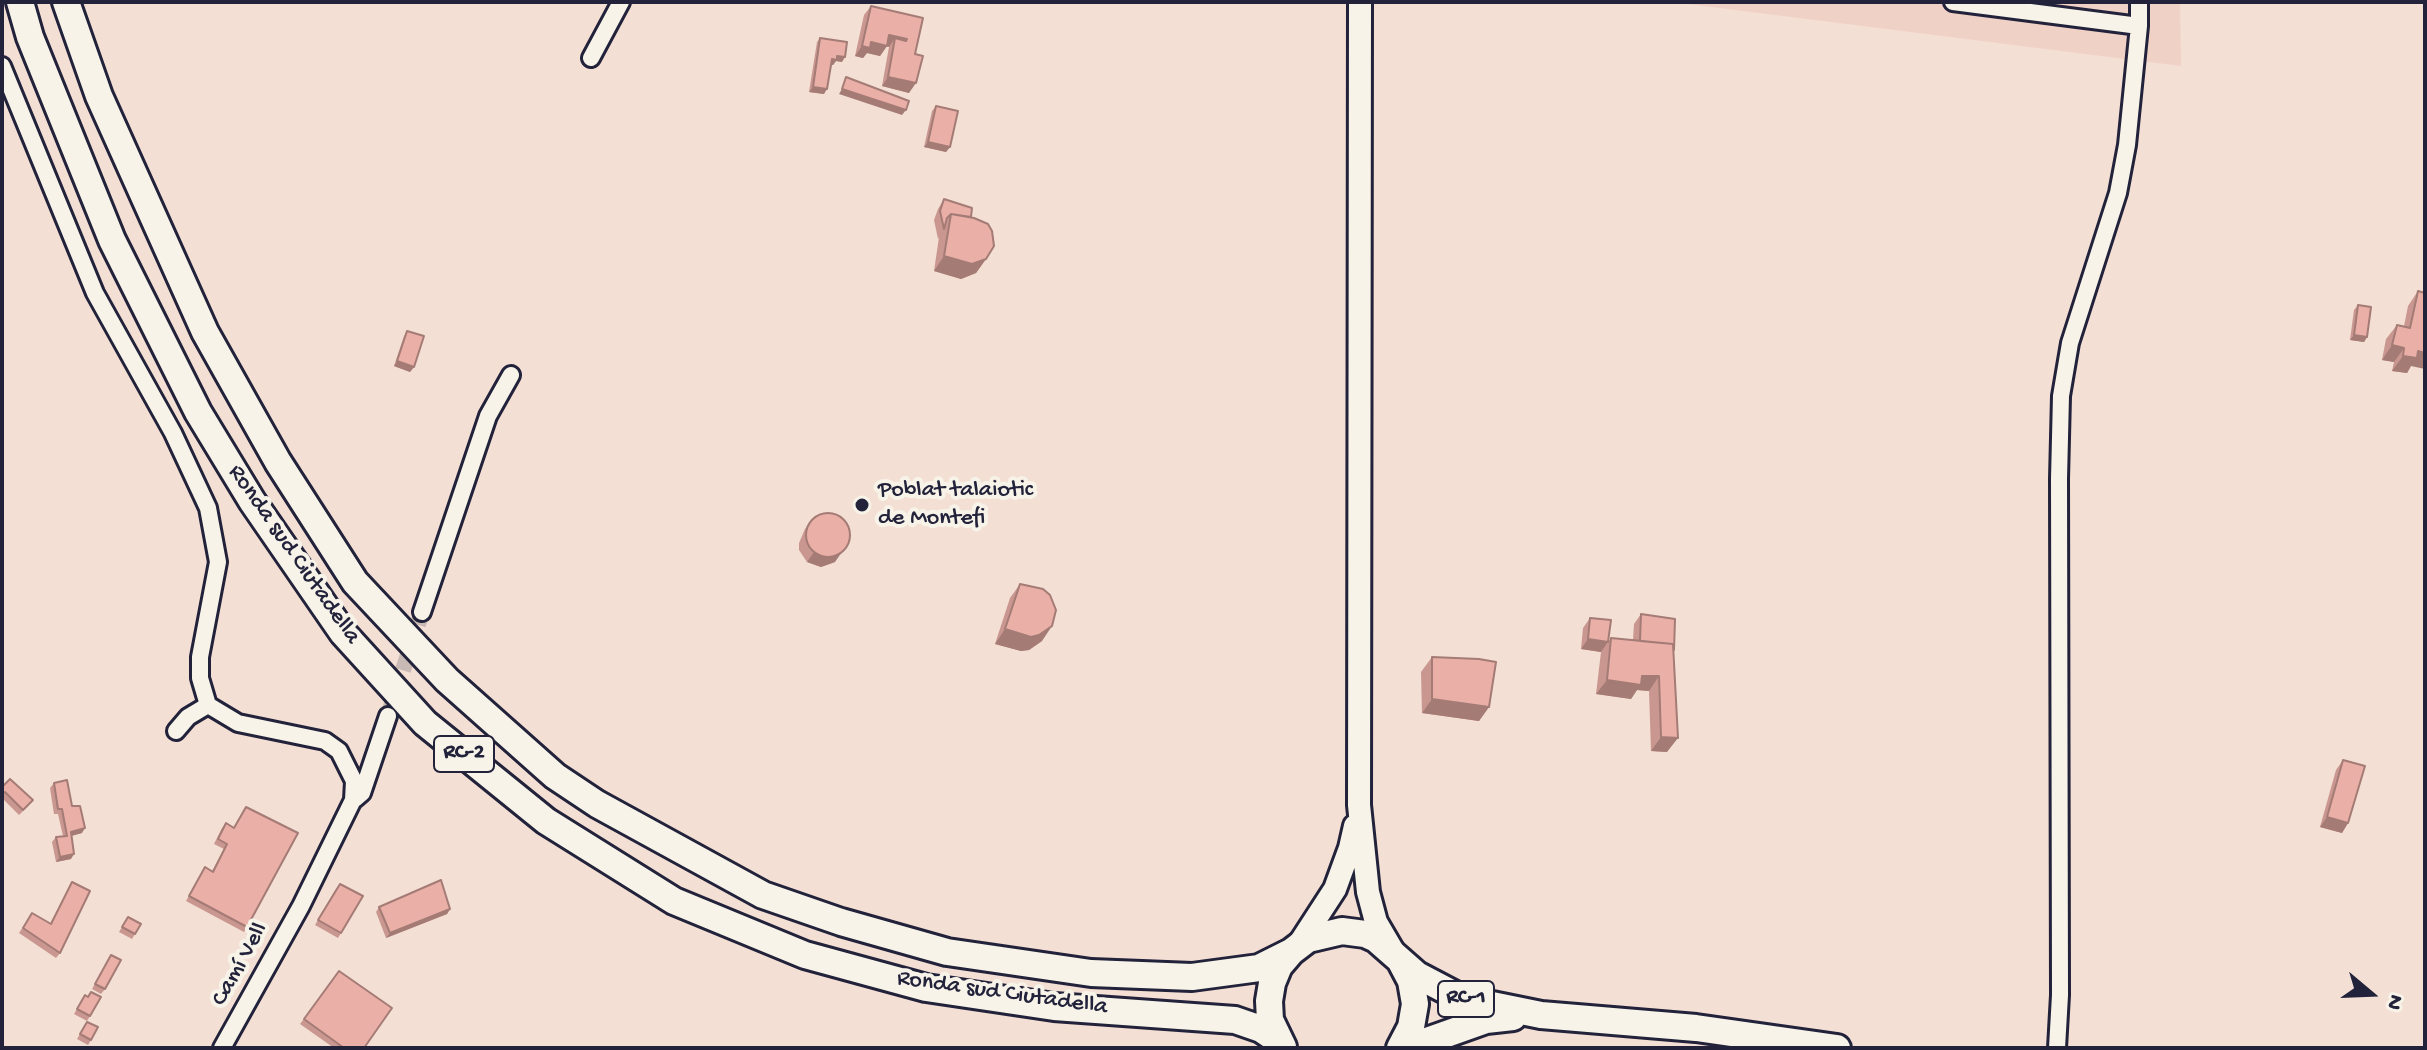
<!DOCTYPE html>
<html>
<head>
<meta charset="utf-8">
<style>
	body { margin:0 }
	#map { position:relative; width:2427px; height:1050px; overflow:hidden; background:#f3dfd4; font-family:"Gochi Hand",sans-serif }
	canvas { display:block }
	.frame { position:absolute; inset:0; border:4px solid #22223b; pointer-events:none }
	.north { position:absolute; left:2331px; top:954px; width:80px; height:80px; -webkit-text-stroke:6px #f7f3e8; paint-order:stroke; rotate:109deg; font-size:22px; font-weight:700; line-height:32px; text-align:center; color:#22223b }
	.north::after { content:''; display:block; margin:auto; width:28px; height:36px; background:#22223b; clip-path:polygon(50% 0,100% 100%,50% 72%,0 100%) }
</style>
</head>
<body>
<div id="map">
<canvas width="2427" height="1050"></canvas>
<div class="frame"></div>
<div class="north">N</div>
</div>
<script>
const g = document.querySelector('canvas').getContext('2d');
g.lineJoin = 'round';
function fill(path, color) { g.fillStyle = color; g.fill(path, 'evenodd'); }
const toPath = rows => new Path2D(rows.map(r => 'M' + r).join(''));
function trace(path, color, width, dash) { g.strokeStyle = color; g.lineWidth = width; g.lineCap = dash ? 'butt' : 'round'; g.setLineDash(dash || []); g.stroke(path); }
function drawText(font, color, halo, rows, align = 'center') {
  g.font = font + ' "Gochi Hand",sans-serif'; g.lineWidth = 8; g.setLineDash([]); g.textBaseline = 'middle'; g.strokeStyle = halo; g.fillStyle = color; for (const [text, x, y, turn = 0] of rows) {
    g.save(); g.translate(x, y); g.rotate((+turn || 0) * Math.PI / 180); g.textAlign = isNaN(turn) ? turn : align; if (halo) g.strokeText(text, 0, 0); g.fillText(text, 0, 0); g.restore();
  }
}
fill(toPath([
	[1672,2,2180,2,2181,66]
]), '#f0d1c6');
trace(toPath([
	[388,716,422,612]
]), '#c9b9b5', 16, [16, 8]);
const street = toPath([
	[1953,2,2139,26],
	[591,58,621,2],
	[2,66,95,293,173,433,208,508,218,562,200,657,200,678,208,705],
	[422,612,488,416,511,375],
	[176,731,188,717,208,705,238,723,325,741,339,751,354,781,353,800,301,906,222,1048],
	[355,799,362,793,388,716],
	[2057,1048,2060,995,2059,479,2061,396,2070,343,2118,193,2127,145,2139,26,2139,2]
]);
const secondary = toPath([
	[1360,2,1359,805,1368,892,1376,922,1393,951],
	[1298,946,1335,889,1350,848,1355,826]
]);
const primary = toPath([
	[20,2,30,37,112,240,198,412,252,501,343,633,425,723,546,821,674,901,805,955,926,988,1054,1007,1235,1020,1261,1029,1279,1041],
	[66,2,99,96,205,332,278,462,355,582,447,680,555,776,597,804,763,895,841,922,947,952,1091,973,1192,977,1259,968,1291,952],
	[1283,1047,1270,1020,1269,1001,1272,983,1279,966,1291,952,1308,939,1342,931,1365,934,1376,939,1417,975,1457,996,1487,1004,1541,1015,1696,1028,1837,1048],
	[1400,1048,1411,1027,1415,1004,1411,981,1401,962],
	[1407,1048,1486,1020,1513,1017]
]);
trace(street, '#22223b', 22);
trace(secondary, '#22223b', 28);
trace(primary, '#22223b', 32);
trace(street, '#f7f3e8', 16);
trace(secondary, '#f7f3e8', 22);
trace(primary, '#f7f3e8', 26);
fill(toPath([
	[871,6,923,18,915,54,909,93,882,86,889,47,887,46,880,56,867,53,863,58,855,56,864,15],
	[820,38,842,62,836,61,833,65,831,64,824,94,809,92,817,42],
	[936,106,950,147,946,152,924,147,932,111],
	[944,199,971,217,986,259,976,273,961,279,934,271,939,237,938,239,934,220,938,209],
	[2418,291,2411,366,2407,373,2392,371,2394,362,2382,360,2386,339,2397,325,2404,326,2408,306],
	[2358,305,2367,337,2364,342,2350,340,2354,310],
	[407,331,414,367,410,372,394,366,404,336],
	[812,519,835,562,821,567,807,562,799,550,799,543,805,529],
	[1020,584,1042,641,1029,650,1021,651,995,644,1010,598],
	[1641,614,1673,651,1667,752,1651,751,1649,691,1637,690,1631,699,1596,694,1601,652,1611,638,1633,640,1634,624],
	[1590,618,1608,642,1601,652,1581,649,1583,628],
	[1432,657,1489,707,1479,721,1422,713,1421,672],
	[2343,760,2348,823,2342,833,2320,827,2336,770],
	[54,783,72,806,82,833,71,836,71,859,56,862,52,842,56,837,63,836,58,814,54,814,50,788],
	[2,787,29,805,19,815,2,798],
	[246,807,247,927,244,932,186,901,205,867,212,871,224,849,214,844,222,828,226,823,234,828],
	[72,882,60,953,56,958,19,933,32,913,50,924],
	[336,889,341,933,338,938,315,925],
	[379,907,450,909,447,914,386,938,376,912],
	[128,917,135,934,132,939,119,932],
	[111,955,105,989,101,994,92,989],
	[339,971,364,1048,334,1048,300,1024],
	[91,992,90,1016,87,1021,74,1014,85,995,87,997],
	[87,1022,91,1040,88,1045,77,1039]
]), '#c99790');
fill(toPath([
	[889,35,907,39,900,49,895,38,889,47,887,46,880,56,867,53,863,58,855,56,862,46],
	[837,56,845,57,842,62,836,61,833,65,828,64,832,59],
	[888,77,916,83,909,93,882,86],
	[813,87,827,89,824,94,809,92],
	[842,89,906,110,902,115,839,94],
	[928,142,950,147,946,152,924,147],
	[944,256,986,259,976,273,961,279,934,271],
	[2354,335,2367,337,2364,342,2350,340],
	[2392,345,2404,348,2394,362,2382,360],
	[2418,351,2425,353,2425,369,2411,366,2407,373,2392,371,2403,356],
	[397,361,414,367,410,372,394,366],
	[814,552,842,552,835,562,821,567,807,562],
	[1052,626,1042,641,1029,650,1021,651,995,644,1005,629],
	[1588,639,1608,642,1601,652,1581,649],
	[1642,676,1659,676,1649,691,1637,690,1631,699,1596,694,1607,680],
	[1432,699,1489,707,1479,721,1422,713],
	[1661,737,1678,738,1667,752,1651,751],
	[2327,817,2348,823,2342,833,2320,827],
	[85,828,82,833,67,837,71,832],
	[74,854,71,859,56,862,60,857],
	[450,909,447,914,386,938,390,933]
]), '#a47b75');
const building = toPath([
	[871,6,923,18,915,54,923,56,916,83,888,77,895,38,906,41,907,39,889,35,887,46,871,42,870,48,862,46,871,6],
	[820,38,847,42,845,57,837,56,837,60,832,59,827,89,813,87,820,38],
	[846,77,909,101,906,110,842,89,846,77],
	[936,106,958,111,950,147,928,142,936,106],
	[944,199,972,208,971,217,951,214,947,218,944,229,940,211,944,199],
	[951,214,974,218,988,224,992,231,994,246,986,259,972,264,944,256,951,214],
	[2418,291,2425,293,2425,353,2418,351,2417,358,2403,356,2404,348,2392,345,2397,325,2410,328,2418,291],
	[2358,305,2371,307,2367,337,2354,335,2358,305],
	[407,331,424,336,414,367,397,361,407,331],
	'806 535a22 22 0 1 1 44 0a22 22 0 1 1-44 0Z',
	[1020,584,1043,589,1050,595,1056,610,1052,626,1039,635,1031,637,1005,629,1020,584],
	[1641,614,1675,619,1674,650,1673,644,1640,641,1641,614],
	[1590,618,1611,620,1608,642,1588,639,1590,618],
	[1611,638,1673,644,1678,738,1661,737,1659,676,1642,676,1641,685,1607,680,1611,638],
	[1432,657,1479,659,1496,662,1489,707,1432,699,1432,657],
	[2343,760,2365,766,2348,823,2327,817,2343,760],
	[10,779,33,800,23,810,5,792,2,794,2,787,10,779],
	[67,780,72,806,80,806,85,828,71,832,74,854,60,857,56,837,67,836,62,809,58,809,54,783,67,780],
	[246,807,298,833,247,927,189,896,205,867,213,872,227,844,218,839,226,823,234,828,246,807],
	[441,880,450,909,390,933,379,907,441,880],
	[72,882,90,891,60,953,23,928,32,913,51,924,72,882],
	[340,884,363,896,341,933,318,920,340,884],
	[128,917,141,924,135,934,122,927,128,917],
	[111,955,121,960,105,989,95,984,111,955],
	[339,971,392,1008,364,1048,344,1048,304,1019,339,971],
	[91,992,101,997,90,1016,77,1009,85,995,88,997,91,992],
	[87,1022,98,1027,91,1040,80,1034,87,1022]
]);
fill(building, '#eab0a7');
trace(building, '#a47b75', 2);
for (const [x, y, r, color] of [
	[862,505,8,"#22223b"]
]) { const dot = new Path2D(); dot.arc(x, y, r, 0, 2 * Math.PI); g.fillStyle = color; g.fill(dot); trace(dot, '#f7f3e8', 3); }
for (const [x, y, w] of [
	[464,754,60],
	[1466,999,56]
]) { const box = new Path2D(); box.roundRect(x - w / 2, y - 18, w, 36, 6); g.fillStyle = '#f7f3e8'; g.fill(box); trace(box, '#22223b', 2); }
drawText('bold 22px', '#22223b', null, [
	["RC-2",464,754],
	["RC-1",1466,999]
]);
drawText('24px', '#22223b', '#f7f3e8', [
	["Poblat talaiotic",878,491],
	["de Montefi",878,519]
], 'left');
drawText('24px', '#22223b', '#f7f3e8', [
	["Ronda sud Ciutadella",293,555,55],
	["Camí Vell",241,965,-61],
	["Ronda sud Ciutadella",1002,994,8]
]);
</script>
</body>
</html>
